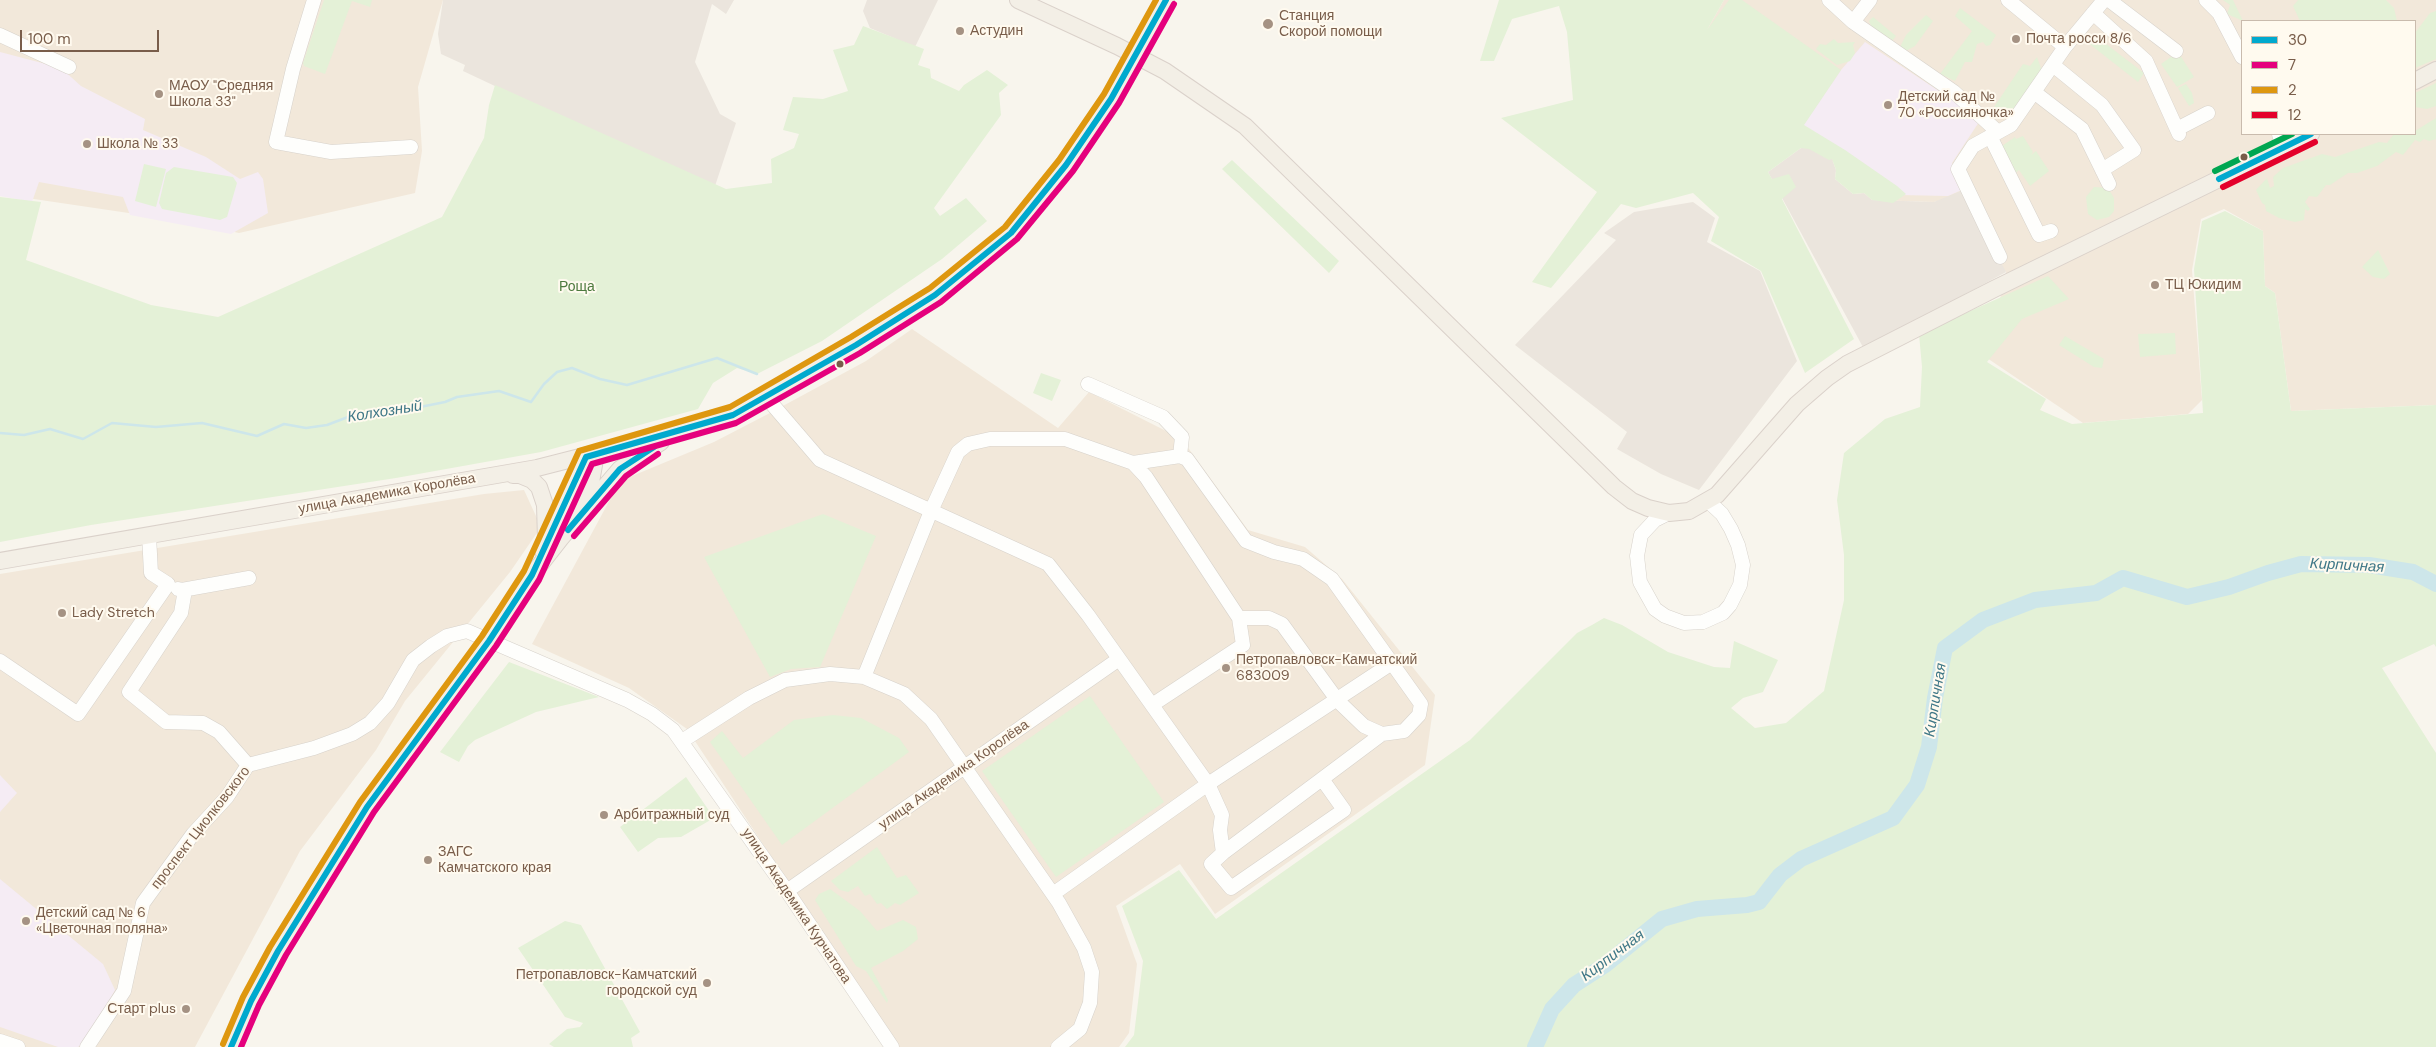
<!DOCTYPE html>
<html>
<head>
<meta charset="utf-8">
<style>
	body { margin:0 }
	#map { position:relative; width:2436px; height:1047px; overflow:hidden; background:#f8f5ed; font-family:"DM Sans",sans-serif }
	canvas { display:block }
	.legend { position:absolute; left:2241px; top:20px; width:175px; height:115px; box-sizing:border-box; background:#fffaef; border:1px solid #c9bbad; margin:0; padding:6px 9px; list-style:none; font-size:15px; color:#795d4a }
	.legend li { display:flex; align-items:center; gap:10px; height:25px }
	.legend b { width:25px; border:1px solid #c9bbad }
	.scale { position:absolute; left:20px; top:30px; width:139px; height:22px; box-sizing:border-box; border:2px solid #795d4a; border-top:0; padding-left:6px; font-size:15px; line-height:18px; white-space:nowrap; color:#795d4a; -webkit-text-stroke:4px #fffaef; paint-order:stroke }
</style>
</head>
<body>
<div id="map">
<canvas width="2436" height="1047"></canvas>
<ul class="legend">
<li><b style="height:6px;background:#00a9ce"></b>30</li>
<li><b style="height:6px;background:#e5007d"></b>7</li>
<li><b style="height:6px;background:#de970f"></b>2</li>
<li><b style="height:6px;background:#e4002b"></b>12</li>
</ul>
<div class="scale">100 m</div>
</div>
<script>
const g = document.querySelector('canvas').getContext('2d');
g.lineJoin = 'round';
function fill(path, color) { g.fillStyle = color; g.fill(path, 'evenodd'); }
const toPath = rows => new Path2D(rows.map(r => 'M' + r).join(''));
function trace(path, color, width, dash) { g.strokeStyle = color; g.lineWidth = width; g.lineCap = dash ? 'butt' : 'round'; g.setLineDash(dash || []); g.stroke(path); }
function drawText(font, color, halo, rows, align = 'center') {
  g.font = font + ' "DM Sans",sans-serif'; g.lineWidth = 4; g.setLineDash([]); g.textBaseline = 'middle'; g.strokeStyle = halo; g.fillStyle = color; for (const [text, x, y, turn = 0] of rows) {
    g.save(); g.translate(x, y); g.rotate((+turn || 0) * Math.PI / 180); g.textAlign = isNaN(turn) ? turn : align; if (halo) g.strokeText(text, 0, 0); g.fillText(text, 0, 0); g.restore();
  }
}
fill(toPath([
	[0,0,443,0,418,87,422,151,415,193,239,233,176,220,0,194],
	[1724,0,2436,0,2436,405,2291,411,2275,293,2265,286,2263,231,2224,209,2201,219,2192,270,2202,400,2188,414,2083,423,1987,358,2006,272,1944,199,1934,202,1872,200,1704,35],
	[2242,21,2415,21,2415,134,2242,134],
	[912,329,1058,428,1089,392,1170,433,1189,449,1248,530,1305,547,1342,579,1435,695,1425,765,1215,914,1180,864,1116,906,1137,964,1129,1033,1119,1047,897,1047,687,729,629,688,532,644,620,481,714,442,768,414,866,361],
	[524,490,541,527,510,572,405,701,376,750,300,851,195,1047,0,1047,0,574,484,494]
]), '#f2e8da');
fill(toPath([
	[443,0,734,0,726,14,712,4,695,62,720,114,736,123,714,189,463,71,465,65,441,54,438,34],
	[867,0,938,0,915,47,870,28,863,11],
	[1801,148,1813,148,1832,159,1836,170,1835,179,1853,194,1864,193,1872,200,1934,202,1963,190,2006,272,1864,349,1768,172],
	[1693,202,1715,218,1707,242,1760,271,1797,361,1699,490,1661,474,1617,449,1627,432,1515,345,1616,240,1604,233,1634,212]
]), '#ebe5dd');
fill(toPath([
	[1865,42,1981,119,1952,163,1964,189,1948,196,1900,195,1802,127,1841,70],
	[0,52,61,68,81,86,145,119,143,130,206,157,240,179,258,172,263,179,268,213,231,234,130,215,123,197,39,182,32,202,0,196],
	[0,775,17,793,0,812],
	[0,879,103,964,115,990,88,1040,78,1047,58,1047,0,1027]
]), '#f5ecf4');
fill(toPath([
	[324,0,372,0,370,7,352,1,325,74,304,66,303,63],
	[1499,0,1724,0,1707,30,1729,0,1742,0,1841,70,1804,125,1845,150,1897,186,1906,194,1893,203,1872,200,1864,193,1853,194,1835,179,1836,170,1832,159,1829,160,1809,149,1801,148,1768,172,1772,179,1789,174,1796,187,1782,199,1854,339,1805,373,1761,271,1711,241,1719,217,1693,193,1636,208,1621,204,1551,288,1532,282,1597,192,1501,118,1573,100,1567,32,1559,6,1512,19,1494,61,1480,61],
	[2223,0,2233,0,2243,21,2227,14,2230,5],
	[2298,0,2386,0,2394,8,2397,21,2300,21,2293,6],
	[1960,8,1996,35,1990,45,1986,46,1983,42,1977,44,1972,62,1965,62,1955,81,1940,74,1972,31,1955,16],
	[2436,11,2436,59,2415,68,2415,33,2430,13],
	[1926,15,1933,21,1915,46,1904,52,1899,49,1906,35],
	[1873,17,1896,36,1892,41,1872,28,1869,21],
	[863,26,924,49,918,65,930,69,931,78,959,91,964,85,987,70,1008,85,999,93,1001,115,934,208,940,216,966,198,987,221,942,259,822,341,757,374,737,368,713,383,698,409,541,452,396,478,91,525,0,542,0,197,41,202,26,260,151,305,218,317,442,217,484,138,489,105,495,85,726,189,772,183,771,159,794,148,799,134,783,130,793,97,823,99,848,91,833,50,854,45],
	[2093,34,2144,73,2138,82,2087,42],
	[1834,39,1838,43,1855,42,1853,45,1855,53,1850,61,1837,65,1816,49,1820,44,1826,45],
	[2178,52,2194,77,2177,87,2161,64],
	[2037,57,2042,71,2016,109,1999,112,1994,107,2023,64,2030,66],
	[2436,83,2436,106,2427,109,2415,107,2415,93],
	[2186,84,2192,93,2194,103,2189,106,2178,88],
	[2436,118,2436,139,2429,141,2424,139,2420,142,2415,140,2403,155,2396,152,2377,166,2357,173,2348,173,2330,185,2326,185,2317,197,2309,196,2305,202,2310,209,2308,211,2305,209,2304,220,2295,222,2279,218,2266,211,2265,205,2262,203,2256,190,2267,178,2270,188,2274,186,2273,177,2283,168,2322,154,2335,157,2379,142,2387,143,2394,134,2415,134,2415,131],
	[2023,136,2033,152,2031,155,2036,151,2049,171,2030,186,2019,170,2012,176,1999,148,2015,137,2016,139],
	[1232,160,1339,261,1329,273,1222,169],
	[144,164,166,169,156,207,135,201],
	[174,167,233,177,237,183,227,217,220,220,162,209,159,203,166,173],
	[2094,187,2108,188,2114,198,2114,211,2109,217,2097,220,2088,214,2086,197],
	[2225,211,2263,231,2265,286,2275,293,2291,411,2436,405,2436,647,2434,644,2382,668,2436,753,2436,1047,1125,1047,1134,1035,1143,961,1122,906,1179,870,1216,919,1470,740,1577,633,1592,625,1604,618,1622,625,1668,652,1714,667,1730,668,1734,641,1778,660,1763,692,1743,698,1731,708,1755,728,1786,723,1824,691,1844,600,1844,555,1837,500,1844,453,1885,419,1920,407,1922,367,1919,334,2048,276,2069,299,2022,319,1987,362,2046,399,2040,410,2072,424,2203,413,2194,269,2202,221],
	[2378,250,2390,274,2384,279,2373,277,2362,267],
	[2175,333,2176,354,2140,357,2138,334],
	[2065,336,2104,359,2102,368,2094,367,2059,345],
	[1041,373,1061,380,1052,401,1033,393],
	[823,514,876,536,820,667,791,669,770,677,704,557],
	[509,662,599,697,536,712,475,740,468,746,459,762,440,752],
	[1090,696,1164,802,1056,877,982,771],
	[833,715,861,718,899,738,909,752,782,845,710,742,722,731,743,758,794,720],
	[686,777,714,818,681,837,658,838,638,852,620,827],
	[877,847,897,878,906,875,919,893,900,905,895,903,887,909,881,903,877,904,870,894,865,896,858,886,848,892,840,890,831,881],
	[830,889,860,911,877,931,903,920,916,927,918,939,903,951,871,968,888,1000,887,1003,866,971,856,966,815,900,819,894],
	[565,921,581,925,640,1032,631,1038,633,1047,554,1047,549,1044,567,1029,580,1027,583,1023,565,1017,518,948]
]), '#e4f1d7');
trace(toPath([
	[0,433,24,435,50,429,83,439,112,423,156,427,202,423,257,436,284,424,306,428,327,425,348,417,380,415,445,402,457,397,499,391,531,402,544,384,557,372,572,368,600,379,627,385,717,358,757,374]
]), '#cde6ea', 2.5);
trace(toPath([
	[1535,1047,1552,1009,1574,985,1605,965,1662,919,1697,909,1747,905,1759,902,1780,875,1801,859,1893,818,1917,785,1929,747,1935,698,1945,648,1983,620,2035,600,2096,593,2123,578,2187,597,2229,587,2268,573,2301,564,2369,565,2413,572,2436,584]
]), '#cde6ea', 16);
const minor = toPath([
	[314,0,293,69,276,142,331,152,411,147],
	[1829,0,1853,22,1954,92,1998,132],
	[2008,0,2065,47],
	[2109,0,2176,51],
	[2206,0,2219,13,2242,57],
	[2093,13,2146,61,2179,134],
	[1853,22,1870,0],
	[0,35,69,67],
	[2053,65,2102,105,2134,150,2102,170],
	[2034,92,2082,129,2109,184],
	[2177,129,2208,113],
	[2279,134,2283,148],
	[1990,136,2039,235,2051,231],
	[2000,257,1958,169,1973,146,2011,125,2065,47,2104,0],
	[1088,384,1163,417,1182,437,1180,456],
	[766,397,820,460,1048,564,1088,615,1208,784,1222,815,1220,830,1223,853,1382,734],
	[1133,463,1180,456,1187,459,1246,541,1274,552,1303,559,1332,579,1421,704,1419,715,1404,731,1382,734,1364,726,1338,701,1282,624,1269,618,1239,618],
	[1669,513,1655,520,1641,535,1637,556,1640,582,1655,609,1665,616,1684,623,1703,622,1723,613,1730,605,1740,585,1743,565,1738,545,1731,529,1722,514,1708,501],
	[178,589,182,590,249,578],
	[185,590,181,613,129,692,166,722,203,723,219,732,248,765],
	[0,661,78,714,168,584,151,573,149,535],
	[864,677,931,511,958,452,968,444,990,439,1065,439,1133,463,1146,477,1239,618,1243,645,1152,705],
	[682,741,749,698,785,680,830,674,864,677,904,694,931,719,1059,903,1084,948,1092,972,1090,1003,1080,1029,1058,1047],
	[1223,853,1211,864,1231,888,1344,810,1322,779],
	[787,891,1119,659],
	[1053,894,1208,784,1392,663],
	[0,1041,18,1047],
	[87,1047,124,991,143,903,193,834,227,797,248,765,314,748,352,734,370,723,388,703,413,660,431,646,447,636,467,631,627,700,652,714,673,730,787,891,892,1047]
]);
const major = toPath([
	[1018,0,1117,46,1165,71,1245,126,1614,487,1632,501,1648,508,1669,513,1689,511,1717,495,1797,404,1827,378,1847,364,1994,289,2311,134],
	[2415,81,2436,70],
	[513,475,520,475,532,480,539,487,545,505,546,539],
	[579,505,591,482,596,454],
	[543,551,586,457],
	[0,561,537,468,678,432,733,415,856,345,935,295,1011,233,1066,165,1111,99,1166,0],
	[231,1047,251,1001,278,951,367,807,489,641,532,575,561,538,620,469,661,442]
]);
trace(minor, '#d7d2cb', 15);
trace(major, '#dad1ca', 18);
trace(minor, '#fefefc', 14);
trace(major, '#f3efe6', 16);
trace(toPath([
	[2219,179,2311,134],
	[568,530,620,469,654,447],
	[231,1047,251,1001,278,951,367,807,489,641,532,575,586,457,733,415,856,345,935,295,1011,233,1066,165,1111,99,1166,0]
]), '#00a9ce', 6);
trace(toPath([
	[574,536,626,476,658,454],
	[241,1047,259,1005,286,955,374,812,496,646,539,580,592,464,736,423,860,353,941,302,1017,239,1073,171,1119,103,1174,4]
]), '#e5007d', 6);
trace(toPath([
	[223,1044,243,997,270,947,360,802,482,636,524,571,579,451,730,407,851,337,930,288,1005,227,1059,160,1104,94,1156,0]
]), '#de970f', 6);
trace(toPath([
	[2223,187,2315,142]
]), '#e4002b', 6);
trace(toPath([
	[2215,171,2292,134]
]), '#00a651', 6);
for (const [x, y, r, color] of [
	[1268,24,6,"#a59283"],
	[960,31,5,"#a59283"],
	[2016,39,5,"#a59283"],
	[159,94,5,"#a59283"],
	[1888,105,5,"#a59283"],
	[87,144,5,"#a59283"],
	[2244,157,4.5,"#795d4a"],
	[2155,285,5,"#a59283"],
	[840,364,4.5,"#795d4a"],
	[62,613,5,"#a59283"],
	[1226,668,5,"#a59283"],
	[604,815,5,"#a59283"],
	[428,860,5,"#a59283"],
	[26,921,5,"#a59283"],
	[707,983,5,"#a59283"],
	[186,1009,5,"#a59283"]
]) { const dot = new Path2D(); dot.arc(x, y, r, 0, 2 * Math.PI); g.fillStyle = color; g.fill(dot); trace(dot, '#fffaef', 2); }
drawText('14px', '#795d4a', '#fffaef', [
	["Станция",1279,16],
	["Скорой помощи",1279,32],
	["Астудин",970,31],
	["Почта росси 8/6",2026,39],
	["МАОУ \"Средняя",169,86],
	["Школа 33\"",169,102],
	["Детский сад №",1898,97],
	["70 «Россияночка»",1898,113],
	["Школа № 33",97,144],
	["ТЦ Юкидим",2165,285],
	["Lady Stretch",72,613],
	["Петропавловск-Камчатский",1236,660],
	["683009",1236,676],
	["Арбитражный суд",614,815],
	["ЗАГС",438,852],
	["Камчатского края",438,868],
	["Детский сад № 6",36,913],
	["«Цветочная поляна»",36,929],
	["Петропавловск-Камчатский",697,975,"right"],
	["городской суд",697,991,"right"],
	["Старт plus",176,1009,"right"]
], 'left');
drawText('14px', '#4d7a3e', '#fffaef', [
	["Роща",577,287]
]);
drawText('14px', '#795d4a', '#fffaef', [
	["улица Академика Королёва",387,494,-10],
	["улица Академика Королёва",954,775,-35],
	["проспект Циолковского",201,828,-52],
	["улица Академика Курчатова",796,906,56]
]);
drawText('italic 15px', '#3f7787', '#fffaef', [
	["Колхозный",385,412,-9],
	["Кирпичная",2347,566,3],
	["Кирпичная",1936,700,-81],
	["Кирпичная",1613,956,-37]
]);
</script>
</body>
</html>
